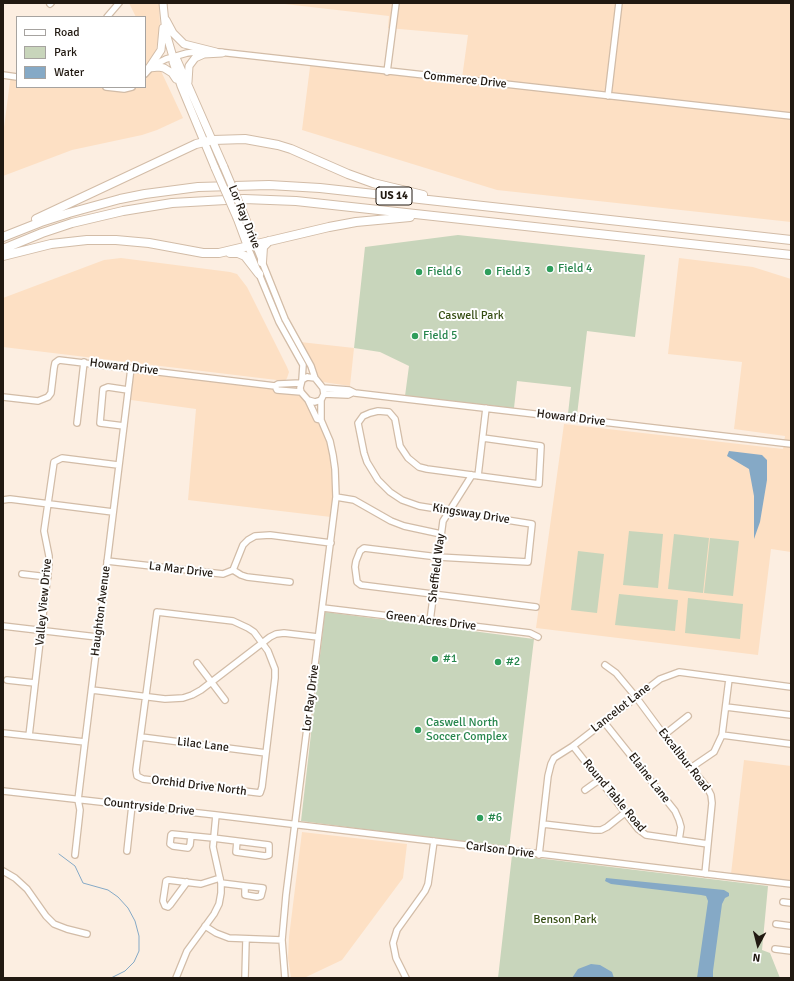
<!DOCTYPE html>
<html>
<head>
<meta charset="utf-8">
<style>
	body { margin:0 }
	#map { position:relative; width:794px; height:981px; overflow:hidden; background:#fceee1; font-family:Signika,sans-serif }
	canvas { display:block }
	.frame { position:absolute; inset:0; border:4px solid #211911; pointer-events:none }
	.legend { position:absolute; left:16px; top:16px; width:130px; height:72px; box-sizing:border-box; background:#fff; border:1px solid #a6a3a0; margin:0; padding:5px 7px; list-style:none; font-size:12px; color:#211911 }
	.legend li { display:flex; align-items:center; gap:8px; height:20px }
	.legend b { width:20px; border:1px solid #a6a3a0 }
	.north { position:absolute; left:738px; top:925px; width:40px; height:40px; -webkit-text-stroke:3px #fff; paint-order:stroke; rotate:187deg; font-size:11px; font-weight:700; line-height:16px; text-align:center; color:#211911 }
	.north::after { content:''; display:block; margin:auto; width:14px; height:18px; background:#211911; clip-path:polygon(50% 0,100% 100%,50% 72%,0 100%) }
</style>
</head>
<body>
<div id="map">
<canvas width="794" height="981"></canvas>
<div class="frame"></div>
<ul class="legend">
<li><b style="height:5px;background:#fff"></b>Road</li>
<li><b style="height:11px;background:#c8d5bb"></b>Park</li>
<li><b style="height:11px;background:#85a9c6"></b>Water</li>
</ul>
<div class="north">N</div>
</div>
<script>
const g = document.querySelector('canvas').getContext('2d');
g.lineJoin = 'round';
function fill(path, color) { g.fillStyle = color; g.fill(path, 'evenodd'); }
const toPath = rows => new Path2D(rows.map(r => 'M' + r).join(''));
function trace(path, color, width, dash) { g.strokeStyle = color; g.lineWidth = width; g.lineCap = dash ? 'butt' : 'round'; g.setLineDash(dash || []); g.stroke(path); }
function drawText(font, color, halo, rows, align = 'center') {
  g.font = font + ' Signika,sans-serif'; g.lineWidth = 4; g.setLineDash([]); g.textBaseline = 'middle'; g.strokeStyle = halo; g.fillStyle = color; for (const [text, x, y, turn = 0] of rows) {
    g.save(); g.translate(x, y); g.rotate((+turn || 0) * Math.PI / 180); g.textAlign = isNaN(turn) ? turn : align; if (halo) g.strokeText(text, 0, 0); g.fillText(text, 0, 0); g.restore();
  }
}
fill(toPath([
	[129,3,159,3,160,26,156,50,160,69,183,118,157,130,142,135,72,150,3,176,3,135,11,74,17,75,17,87,145,87,145,17,136,17],
	[276,3,791,3,791,222,497,190,302,130,311,59,462,78,468,35,388,28,389,16],
	[121,258,230,272,237,274,247,287,287,367,289,372,287,378,285,381,3,347,3,298,104,260],
	[679,258,753,267,791,279,791,552,771,549,758,655,536,628,564,424,783,449,785,436,734,429,742,362,668,354],
	[300,342,354,348,350,386,316,381],
	[134,372,306,393,312,403,326,438,332,464,334,483,331,517,188,500,196,409,131,400],
	[744,760,791,766,791,882,731,874],
	[302,832,407,844,403,878,342,960,304,978,291,978,288,958,289,937]
]), '#fde0c4');
fill(toPath([
	[458,235,645,255,635,337,587,331,577,415,568,414,571,387,517,381,514,408,405,396,409,366,380,352,354,348,365,247],
	[629,531,663,534,658,588,623,585],
	[674,534,709,538,703,593,668,589],
	[710,538,739,541,733,596,704,593],
	[578,551,604,554,597,613,571,610],
	[619,594,678,600,675,631,615,625],
	[688,598,743,604,740,639,685,633],
	[325,612,534,639,509,848,301,821],
	[512,855,768,886,762,950,770,953,780,978,498,978]
]), '#c8d5bb');
fill(toPath([
	[729,451,762,455,767,460,767,480,760,522,754,539,754,496,749,469,727,456],
	[606,878,724,890,729,893,729,896,725,898,722,904,713,971,713,978,697,978,708,901,706,896,701,895,611,884,605,881],
	[591,964,600,965,612,972,614,978,572,978,578,969]
]), '#85a9c6');
trace(toPath([
	[59,854,75,866,83,883,108,890,118,897,128,908,135,921,139,936,139,951,134,962,125,971,111,978]
]), '#85a9c6', 1);
const minor = toPath([
	[50,4,51,3],
	[107,17,119,3],
	[219,52,791,116],
	[387,72,396,3],
	[145,74,152,66,166,59,187,53,204,51],
	[3,75,17,77],
	[106,87,124,89,132,87],
	[608,96,619,3],
	[255,244,285,319,311,366,315,378],
	[247,245,279,322,303,365,302,380],
	[307,377,315,378,323,388,324,394,321,400,315,402,308,400,301,392,300,388,302,380,307,377],
	[275,386,277,390,301,392],
	[323,388,349,390,355,393,791,444],
	[324,394,348,395,352,393],
	[3,397,38,401,48,397,51,393,54,368,55,363,59,360,275,386,278,384,301,383],
	[308,400,317,419,321,420],
	[77,423,84,362],
	[124,426,100,423,103,389,108,387,128,390],
	[483,438,541,446,539,484,427,469,419,467,408,458,400,446,395,419,389,412,378,411,370,413,363,416,358,423,364,453,367,462,378,480,390,492,402,500,419,506,532,524,528,562,438,557,364,548,360,551,356,561,355,567,357,582,361,585,536,607],
	[478,476,486,408],
	[336,497,354,500,391,521,404,526,441,534],
	[3,500,10,499,113,512],
	[107,561,223,574,233,570,243,545,248,540,255,536,270,535,331,543],
	[233,570,241,575,247,577,290,582],
	[22,574,48,577],
	[323,608,530,633,538,637],
	[157,612,233,621,248,628,254,632,268,651,275,669,275,678,262,787,260,793,143,779,137,776,136,770,157,612],
	[430,621,443,521,472,475],
	[3,626,97,637],
	[197,663,225,700],
	[605,665,616,673,636,697,664,735,707,787,711,795,712,803,705,874],
	[7,680,35,683],
	[92,690,165,699,183,698,192,695,201,690,270,637,276,634,284,633,318,637],
	[726,707,791,715],
	[604,722,675,811,679,820,681,827,679,840],
	[3,733,85,742],
	[664,735,688,716],
	[722,735,791,744],
	[29,736,49,564,49,556,44,531,54,462,62,458,118,465],
	[141,737,266,753],
	[573,746,638,829,646,835,708,844],
	[692,767,714,752,722,735,729,679],
	[585,790,599,780],
	[3,791,216,815,791,884],
	[543,824,594,830,601,830,607,827,626,812],
	[191,836,190,845,188,848,173,846,170,844,171,835,172,834,213,838,269,845,269,855,265,856,236,852,237,841],
	[127,851,132,805],
	[75,855,80,810,78,800,85,742,131,368],
	[539,855,548,776,551,764,554,758,573,746,660,679,679,672,791,687],
	[3,871,15,878,27,889,46,916,54,924,67,929,87,934],
	[187,882,170,905,168,907,165,906,163,901,166,881,168,880,201,884,220,878],
	[221,883,245,886,263,888,261,896,257,897,245,895,245,886],
	[783,902,791,903],
	[776,924,791,926],
	[205,926,216,933,229,938,282,940],
	[775,949,791,951],
	[176,978,187,951,214,914,219,904,221,893,221,883,213,847,216,815],
	[245,978,246,940],
	[285,978,282,940,286,895,336,497,335,469,333,455,330,441,321,420,321,400],
	[406,978,396,958,393,943,397,930,425,891,428,884,434,841]
]);
const major = toPath([
	[163,3,166,33,173,57,173,62,181,86,215,168],
	[166,20,173,33,184,44,216,52],
	[173,57,177,60,224,167],
	[149,68,161,50,163,28],
	[149,68,159,67,164,68,172,73,176,79],
	[188,82,189,66,195,58,204,54,222,53],
	[245,217,255,244],
	[237,218,247,245]
]);
const highway = toPath([
	[36,219,196,144,213,140,245,139,278,145,291,149,348,174,373,183,423,195],
	[3,237,41,222,69,213,120,199,145,194,198,187,269,185,320,188,791,240],
	[3,249,42,233,72,223,123,211,172,203,244,199,296,201,791,255],
	[230,253,238,253,245,256,259,274],
	[3,256,51,244,87,240,116,240,149,243,203,253,219,253,329,227,356,222,410,217],
	[262,262,263,247,269,241]
]);
trace(minor, '#d2bca7', 8);
trace(major, '#d2bca7', 9);
trace(highway, '#d2bca7', 10);
trace(minor, '#fff', 5.5);
trace(major, '#fff', 7);
trace(highway, '#fff', 8);
const majorBridge = toPath([
	[224,167,245,217],
	[215,168,237,218]
]);
trace(majorBridge, '#d2bca7', 9, []);
trace(majorBridge, '#fff', 7);
for (const [x, y, r, color] of [
	[550,269,4,"#2e9e5b"],
	[419,272,4,"#2e9e5b"],
	[488,272,4,"#2e9e5b"],
	[415,336,4,"#2e9e5b"],
	[435,659,4,"#2e9e5b"],
	[498,662,4,"#2e9e5b"],
	[418,730,4,"#2e9e5b"],
	[480,818,4,"#2e9e5b"]
]) { const dot = new Path2D(); dot.arc(x, y, r, 0, 2 * Math.PI); g.fillStyle = color; g.fill(dot); trace(dot, '#fff', 1.5); }
for (const [x, y, w] of [
	[394,196,36]
]) { const box = new Path2D(); box.roundRect(x - w / 2, y - 9, w, 18, 3); g.fillStyle = '#fff'; g.fill(box); trace(box, '#211911', 1); }
drawText('bold 11px', '#211911', null, [
	["US 14",394,196]
]);
drawText('12px', '#211911', '#fff', [
	["Commerce Drive",465,80,6],
	["Lor Ray Drive",244,217,68],
	["Howard Drive",124,367,7],
	["Howard Drive",571,418,7],
	["Kingsway Drive",471,514,9],
	["Sheffield Way",437,568,-83],
	["La Mar Drive",181,570,7],
	["Valley View Drive",44,602,-85],
	["Haughton Avenue",101,611,-83],
	["Green Acres Drive",431,621,7],
	["Lor Ray Drive",311,698,-83],
	["Lancelot Lane",621,708,-38],
	["Lilac Lane",203,745,7],
	["Excalibur Road",684,760,52],
	["Elaine Lane",649,778,52],
	["Orchid Drive North",199,786,7],
	["Round Table Road",614,796,50],
	["Countryside Drive",149,807,6],
	["Carlson Drive",500,850,7]
]);
drawText('12px', '#27864d', '#fff', [
	["Field 4",558,269],
	["Field 6",427,272],
	["Field 3",496,272],
	["Field 5",423,336],
	["#1",443,659],
	["#2",506,662],
	["Caswell North",426,723],
	["Soccer Complex",426,737],
	["#6",488,818]
], 'left');
drawText('12px', '#364e13', '#fff', [
	["Caswell Park",471,316],
	["Benson Park",565,920]
]);
</script>
</body>
</html>
